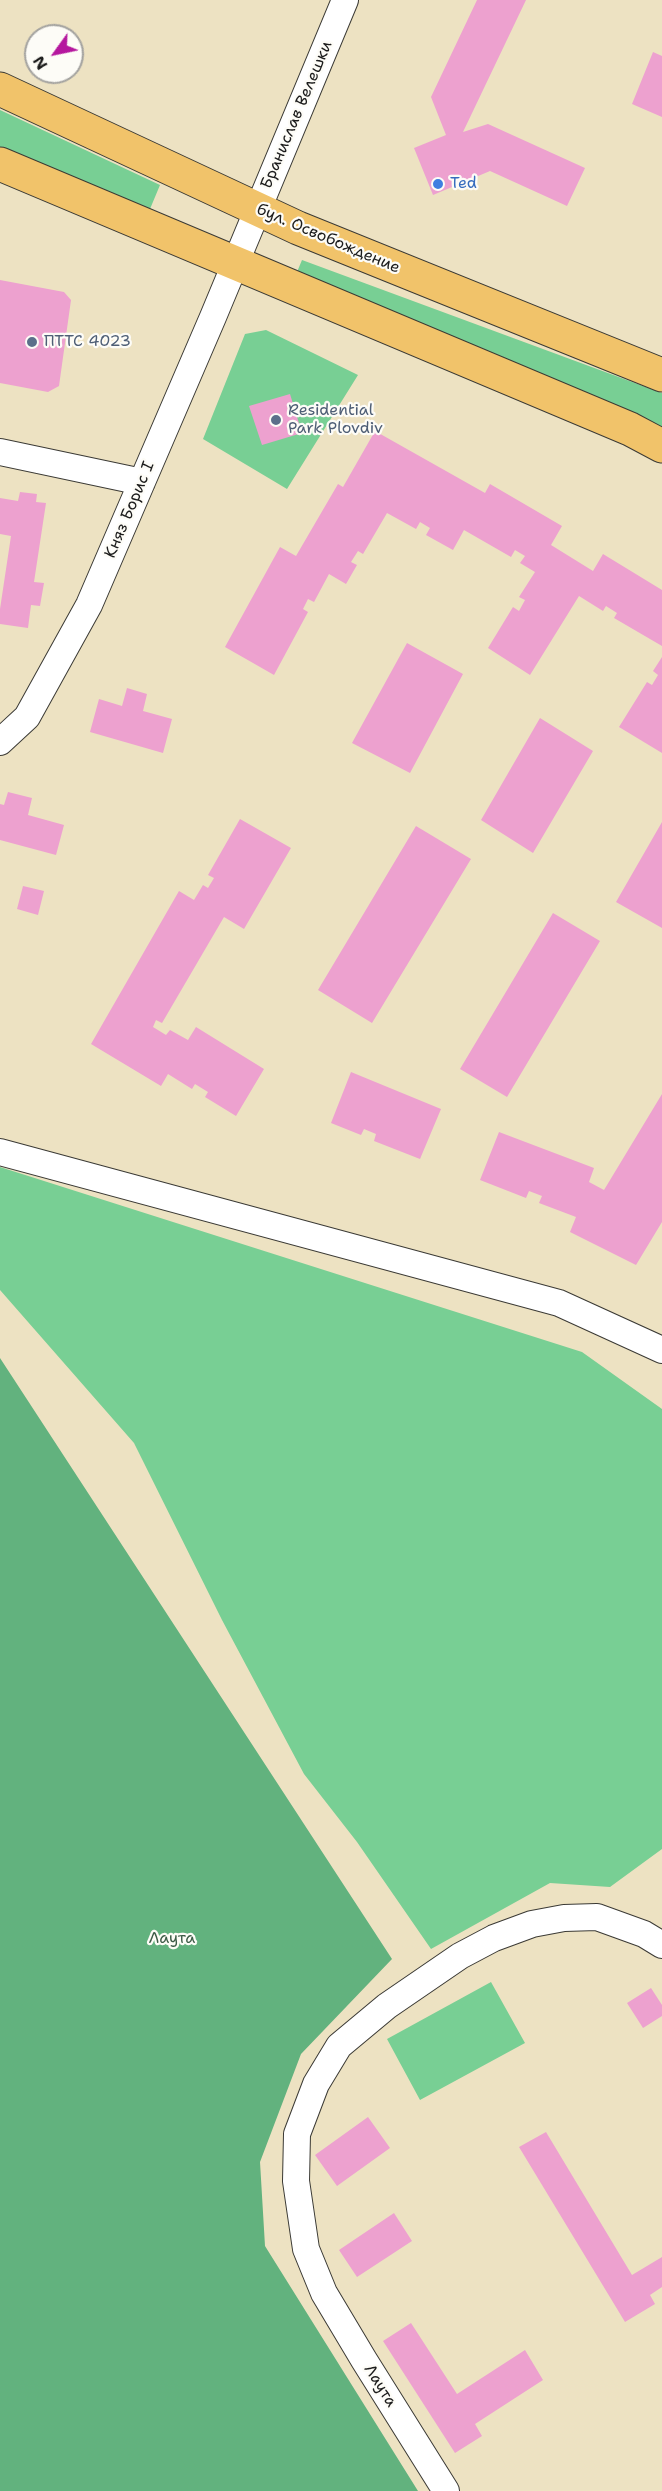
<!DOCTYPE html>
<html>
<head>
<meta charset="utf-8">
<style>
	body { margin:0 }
	#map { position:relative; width:662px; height:2491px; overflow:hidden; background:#ede2c2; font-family:"Shantell Sans",sans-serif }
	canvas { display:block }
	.north { position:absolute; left:24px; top:24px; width:60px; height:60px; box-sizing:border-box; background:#fdfcf7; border:2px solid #a3a29f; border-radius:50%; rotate:237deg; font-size:16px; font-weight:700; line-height:24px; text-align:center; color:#1c1c1c }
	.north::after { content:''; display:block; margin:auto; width:21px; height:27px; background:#b5179e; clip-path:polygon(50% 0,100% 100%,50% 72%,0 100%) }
</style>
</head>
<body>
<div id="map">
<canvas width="662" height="2491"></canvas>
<div class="north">N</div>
</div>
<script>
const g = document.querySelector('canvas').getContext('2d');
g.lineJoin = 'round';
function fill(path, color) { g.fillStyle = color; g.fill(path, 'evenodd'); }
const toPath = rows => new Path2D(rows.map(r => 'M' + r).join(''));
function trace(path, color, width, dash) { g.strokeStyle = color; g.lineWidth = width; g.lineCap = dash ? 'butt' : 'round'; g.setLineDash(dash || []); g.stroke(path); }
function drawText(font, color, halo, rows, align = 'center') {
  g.font = font + ' "Shantell Sans",sans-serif'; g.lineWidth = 4.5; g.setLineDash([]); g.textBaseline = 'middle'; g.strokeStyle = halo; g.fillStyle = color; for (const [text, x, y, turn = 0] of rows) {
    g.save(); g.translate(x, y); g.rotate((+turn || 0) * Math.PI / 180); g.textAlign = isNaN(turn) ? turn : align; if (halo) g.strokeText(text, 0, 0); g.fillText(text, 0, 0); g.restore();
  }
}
fill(toPath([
	[0,110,160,185,150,209,0,148],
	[302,260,662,393,662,429,297,272],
	[266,330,358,375,287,489,203,439,245,334],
	[0,1167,582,1352,662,1409,662,1849,610,1887,550,1883,431,1949,357,1842,304,1774,222,1620,134,1443,0,1290],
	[491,1982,525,2043,420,2100,387,2039]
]), '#78cf94');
fill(toPath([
	[0,1358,392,1959,301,2054,260,2162,265,2246,418,2491,0,2491]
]), '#62b27e');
fill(toPath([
	[477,0,526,0,463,132,488,124,585,168,567,206,490,171,433,195,414,148,446,135,431,97],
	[653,52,662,56,662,117,632,104],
	[0,280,64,292,71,300,59,386,48,392,0,383],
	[290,394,302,433,262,445,249,406],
	[375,431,485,493,490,484,562,526,551,545,593,571,603,554,662,590,662,646,614,618,617,613,606,606,603,611,579,596,530,675,488,648,513,607,519,611,525,600,519,597,535,572,520,563,525,556,515,550,511,557,464,530,453,550,426,535,430,528,420,522,416,529,387,513,363,554,358,551,351,562,357,565,346,584,329,574,314,602,308,599,303,609,308,612,274,675,225,647,280,547,296,556,338,484,343,487],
	[20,492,37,494,36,502,46,503,34,582,44,583,40,606,31,605,28,628,0,624,0,609,11,536,0,534,0,498,18,501],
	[407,643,463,674,410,773,352,743],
	[662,657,662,753,619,727,647,682,652,685,658,675,653,671],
	[127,688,147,694,143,711,172,719,163,753,90,732,99,699,122,706],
	[540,718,593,751,533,853,481,820],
	[8,792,32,798,28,815,64,825,56,855,0,840,0,804,4,805],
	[240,819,291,848,244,929,224,917,162,1023,156,1020,153,1027,166,1035,170,1030,188,1040,196,1027,264,1069,236,1116,205,1097,208,1092,195,1084,192,1089,168,1074,161,1086,91,1044,179,891,194,900,203,885,208,888,214,878,208,875],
	[662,822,662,928,616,902],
	[416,826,471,859,372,1023,318,990],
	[23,886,44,891,38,915,17,909],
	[553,913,600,941,507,1097,460,1069],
	[351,1072,441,1109,420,1159,374,1141,376,1134,364,1129,361,1135,331,1123],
	[662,1094,662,1222,636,1265,570,1232,576,1217,539,1203,542,1196,529,1191,526,1198,480,1180,499,1132,594,1168,589,1182,604,1190],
	[651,1988,662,2005,662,2016,643,2028,627,2003],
	[368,2117,390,2148,337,2186,315,2155],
	[546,2132,632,2275,662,2257,662,2287,650,2295,655,2304,625,2322,519,2147],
	[394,2213,412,2241,357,2277,339,2250],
	[411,2323,457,2394,525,2350,543,2380,475,2424,482,2436,455,2453,383,2341]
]), '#eda1cf');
const minor = toPath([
	[0,452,142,482],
	[0,742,27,717,89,605,213,317,345,0],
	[0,1152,559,1303,662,1350],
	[446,2491,364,2360,324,2293,306,2249,296,2181,297,2134,316,2084,339,2046,387,2006,460,1956,494,1938,532,1924,564,1918,597,1917,644,1934,662,1945]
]);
const major = toPath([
	[0,89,298,228,662,375],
	[0,164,630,429,662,446]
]);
trace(minor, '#3b3a35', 28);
trace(major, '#3b3a35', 35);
trace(minor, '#fff', 26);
trace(major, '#f1c36a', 33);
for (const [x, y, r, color] of [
	[438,184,6,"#3f7fe0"],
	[32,342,6,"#5c6f8a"],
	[276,420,6,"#5c6f8a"]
]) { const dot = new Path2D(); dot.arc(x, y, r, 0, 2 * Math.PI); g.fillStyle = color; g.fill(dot); trace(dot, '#fdfcf7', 2); }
drawText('16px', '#1c1c1c', '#fdfcf7', [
	["Бранислав Велешки",297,115,-67],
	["бул. Освобождение",328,239,23],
	["Княз Борис I",130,510,-67],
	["Лаута",380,2386,58]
]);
drawText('16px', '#366cbe', '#fdfcf7', [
	["Ted",450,184]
], 'left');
drawText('16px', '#4e5e75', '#fdfcf7', [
	["ПТТС 4023",44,342],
	["Residential",288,411],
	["Park Plovdiv",288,429]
], 'left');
drawText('16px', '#3c5b46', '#fdfcf7', [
	["Лаута",172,1939]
]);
</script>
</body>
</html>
